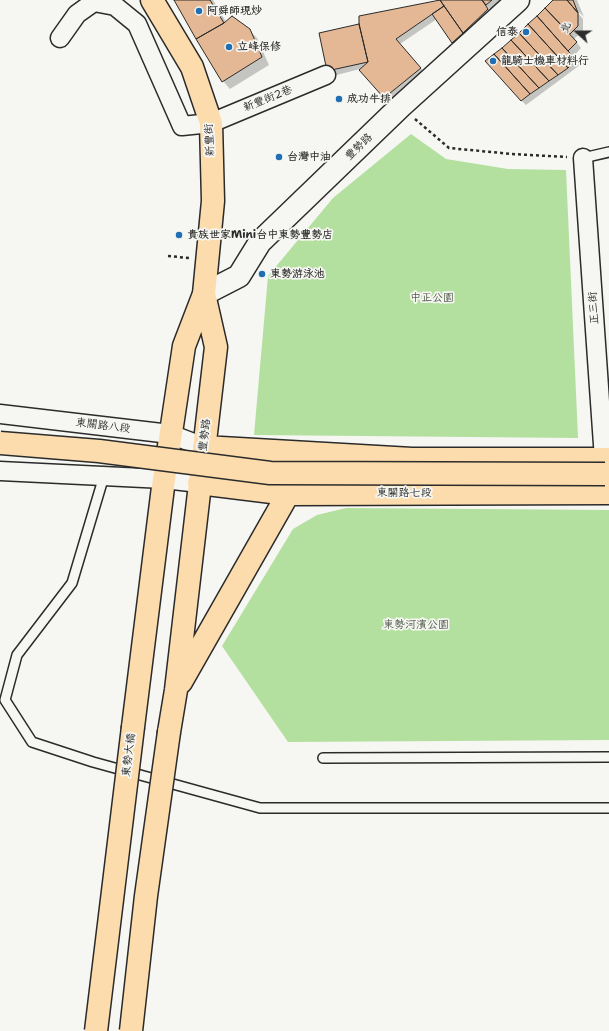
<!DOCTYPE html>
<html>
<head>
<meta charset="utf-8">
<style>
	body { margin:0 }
	#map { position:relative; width:609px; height:1031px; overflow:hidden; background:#f6f6f2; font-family:"Shantell Sans","LXGW WenKai TC",sans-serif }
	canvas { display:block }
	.north { position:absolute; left:557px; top:12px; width:40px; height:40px; -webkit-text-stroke:3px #f6f6f2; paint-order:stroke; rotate:291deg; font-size:11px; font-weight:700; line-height:16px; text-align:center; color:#2b2b2b }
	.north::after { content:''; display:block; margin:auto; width:14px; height:18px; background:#2b2b2b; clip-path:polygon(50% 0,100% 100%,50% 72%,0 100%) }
</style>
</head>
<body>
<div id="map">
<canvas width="609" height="1031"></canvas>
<div class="north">北</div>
</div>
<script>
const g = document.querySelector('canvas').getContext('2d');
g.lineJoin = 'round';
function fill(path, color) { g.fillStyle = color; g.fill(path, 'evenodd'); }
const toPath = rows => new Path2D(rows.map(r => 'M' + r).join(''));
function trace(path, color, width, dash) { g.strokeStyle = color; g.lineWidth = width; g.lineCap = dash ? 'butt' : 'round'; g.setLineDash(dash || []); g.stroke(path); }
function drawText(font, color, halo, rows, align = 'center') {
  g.font = font + ' "Shantell Sans","LXGW WenKai TC",sans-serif'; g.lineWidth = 3.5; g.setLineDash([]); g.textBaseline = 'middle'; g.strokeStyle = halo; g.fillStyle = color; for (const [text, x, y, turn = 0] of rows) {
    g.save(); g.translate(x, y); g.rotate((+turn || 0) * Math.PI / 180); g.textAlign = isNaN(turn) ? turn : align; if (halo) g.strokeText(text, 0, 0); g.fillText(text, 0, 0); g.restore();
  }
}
fill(toPath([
	[411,134,446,159,508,169,566,170,578,438,254,435,268,276,333,198],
	[346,508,609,510,609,740,288,742,222,646,293,529,317,515]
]), '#b3e09e');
fill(toPath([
	[175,0,213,0,226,22,249,30,257,38,269,65,230,89,223,81],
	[439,0,507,0,494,12,488,7,492,14,457,47,437,19,400,44,425,73,390,103,360,69,333,76,327,71,360,25],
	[554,0,577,0,584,17,579,12,578,13,583,19,583,31,574,39,581,48,573,57,580,65,526,105,521,100,520,34]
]), '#0003');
const building = toPath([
	[174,0,210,0,224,23,196,39,174,0],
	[440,0,444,6,396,39,421,68,384,98,359,70,368,62,359,24,359,16,440,0],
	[440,0,482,0,488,9,463,33,440,0],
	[482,0,492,0,486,5,482,0],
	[553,0,567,0,578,13,578,26,570,34,545,8,553,0],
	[567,0,573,0,578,13,567,0],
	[444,6,463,33,452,43,432,14,444,6],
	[545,8,577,42,568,51,537,16,545,8],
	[232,16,250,29,262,57,222,82,196,39,224,23,232,16],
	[537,16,576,60,568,68,528,24,537,16],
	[359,24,368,62,327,71,319,33,359,24],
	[528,24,568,68,558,75,519,33,528,24],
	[519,33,558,75,549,81,511,40,519,33],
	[511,40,549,81,539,88,502,48,511,40],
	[502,48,539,88,530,94,494,54,502,48],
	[494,54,530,94,521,101,485,61,494,54]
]);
fill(building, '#e4b894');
trace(building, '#2b2b2b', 1);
const lane = toPath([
	[583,158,609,152],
	[104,476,72,583,17,655,5,700,32,742,93,762,260,808,609,808],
	[323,758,609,757]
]);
const street = toPath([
	[60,38,77,14,94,2,115,6,137,24,182,126,211,123,326,75],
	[583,158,604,459],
	[0,414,170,434,204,447],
	[0,471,164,479,199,483]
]);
const secondary = toPath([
	[204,294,239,276,260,242,401,106,518,0]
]);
const primary = toPath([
	[204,447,412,459,609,459],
	[199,483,288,494,609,493],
	[181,682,288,494],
	[133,727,164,479,184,346,204,294,213,201,211,123,192,67,152,0],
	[169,732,176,690,216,347,204,294]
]);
trace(lane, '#2b2b2b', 12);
trace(street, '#2b2b2b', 21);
trace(secondary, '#2b2b2b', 25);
trace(primary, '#2b2b2b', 25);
trace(toPath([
	[415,119,449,148,512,154,567,157],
	[168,256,189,258]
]), '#2b2b2b', 2.5, [3, 3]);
trace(lane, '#f6f6f2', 9);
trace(street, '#f6f6f2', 18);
trace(secondary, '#f6f6f2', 22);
trace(primary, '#fcdcac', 22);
const primaryBridge = toPath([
	[96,1031,133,727],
	[131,1031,146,896,169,732]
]);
const highwayBridge = toPath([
	[0,443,99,451,270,473,605,474]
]);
trace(primaryBridge, '#2b2b2b', 25, []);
trace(highwayBridge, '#2b2b2b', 25, []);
trace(primaryBridge, '#fcdcac', 22);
trace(highwayBridge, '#fcdcac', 22);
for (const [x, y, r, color] of [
	[199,11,4,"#1f6fb2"],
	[526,32,4,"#1f6fb2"],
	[229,47,4,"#1f6fb2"],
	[493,61,4,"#1f6fb2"],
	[339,99,4,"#1f6fb2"],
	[279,157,4,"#1f6fb2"],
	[179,235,4,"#1f6fb2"],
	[262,274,4,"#1f6fb2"]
]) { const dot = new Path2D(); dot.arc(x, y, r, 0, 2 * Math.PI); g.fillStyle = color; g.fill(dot); trace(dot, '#f6f6f2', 1.5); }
drawText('bold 11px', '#2b2b2b', '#f6f6f2', [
	["阿舜師現炒",207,11],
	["信泰",518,32,"right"],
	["立峰保修",237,47],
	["龍騎士機車材料行",501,61],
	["成功牛排",347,99],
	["台灣中油",287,157],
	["貴族世家Mini台中東勢豐勢店",187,235],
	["東勢游泳池",270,274]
], 'left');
drawText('11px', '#2b2b2b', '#f6f6f2', [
	["新豐街2巷",268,99,-22],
	["新豐街",210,140,-93],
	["豐勢路",359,147,-44],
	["正三街",594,308,-94],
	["東關路八段",103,426,7],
	["豐勢路",205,435,-83],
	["東關路七段",404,493],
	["東勢大橋",129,755,-83]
]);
drawText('11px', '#4d5848', '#f6f6f2', [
	["中正公園",432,298],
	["東勢河濱公園",416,625]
]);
</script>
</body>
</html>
